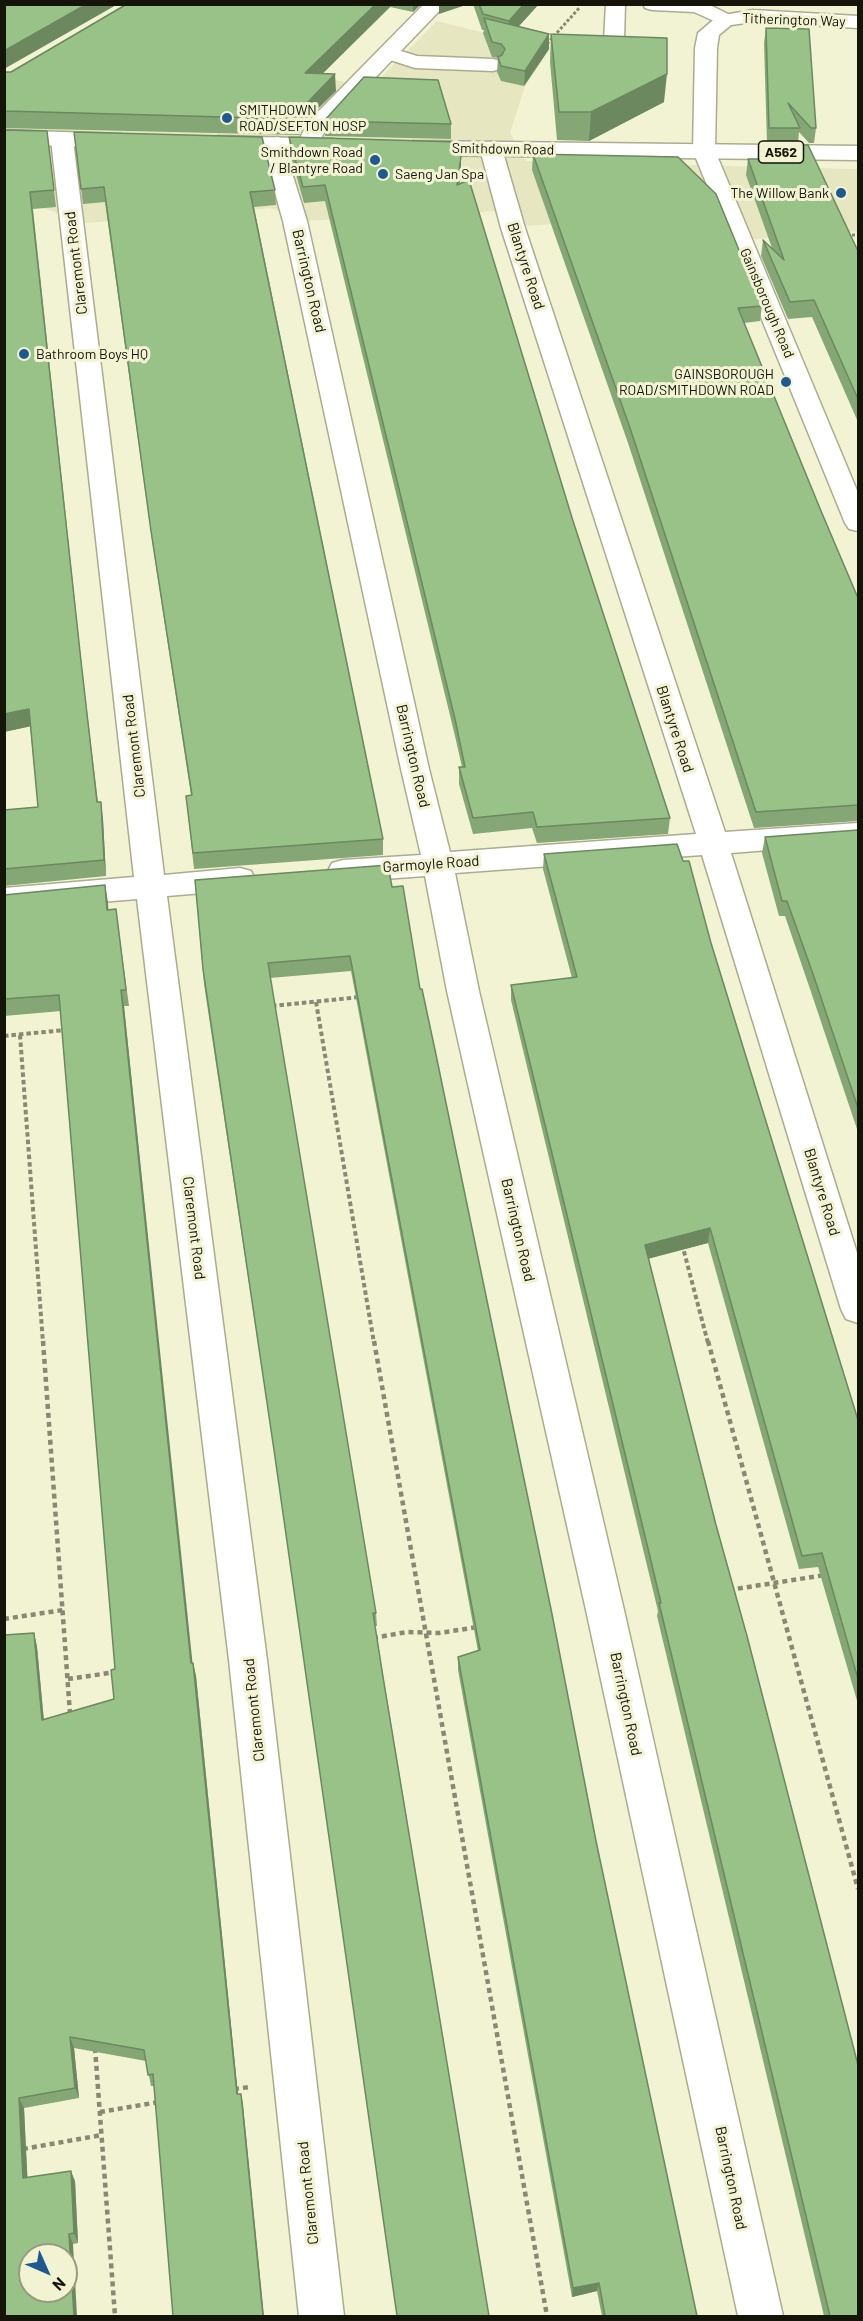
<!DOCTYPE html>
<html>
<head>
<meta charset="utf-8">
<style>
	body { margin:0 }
	#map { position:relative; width:863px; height:2321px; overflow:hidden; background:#f2f3d3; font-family:Barlow,sans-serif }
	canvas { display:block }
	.frame { position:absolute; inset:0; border:6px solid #141409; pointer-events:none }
	.north { position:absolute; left:18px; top:2243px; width:60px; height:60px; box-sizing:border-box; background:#f2f3d3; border:2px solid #999a82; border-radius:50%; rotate:135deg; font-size:16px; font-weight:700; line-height:24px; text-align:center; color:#141409 }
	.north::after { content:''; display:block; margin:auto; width:21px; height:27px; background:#1f5990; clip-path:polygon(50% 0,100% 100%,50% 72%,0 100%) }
</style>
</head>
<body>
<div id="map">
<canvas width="863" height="2321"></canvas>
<div class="frame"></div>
<div class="north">N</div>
</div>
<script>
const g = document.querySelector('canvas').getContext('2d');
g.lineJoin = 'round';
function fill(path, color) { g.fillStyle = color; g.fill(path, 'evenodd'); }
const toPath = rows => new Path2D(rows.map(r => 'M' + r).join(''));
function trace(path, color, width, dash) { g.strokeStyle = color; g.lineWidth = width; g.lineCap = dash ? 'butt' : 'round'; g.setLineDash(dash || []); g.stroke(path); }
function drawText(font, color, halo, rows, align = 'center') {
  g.font = font + ' Barlow,sans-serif'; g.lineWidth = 6; g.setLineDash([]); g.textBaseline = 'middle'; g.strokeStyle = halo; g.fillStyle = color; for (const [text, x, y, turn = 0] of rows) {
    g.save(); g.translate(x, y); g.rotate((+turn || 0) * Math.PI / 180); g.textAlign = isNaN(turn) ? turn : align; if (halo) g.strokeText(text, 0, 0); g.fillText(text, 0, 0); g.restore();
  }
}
fill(toPath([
	[437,21,550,49,525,86,510,133,526,161,858,169,858,231,756,239,622,218,529,226,493,211,397,221,395,215,307,221,270,208,86,223,34,205,5,207,5,76,296,69,369,89]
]), '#e6e7c0');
const lane = toPath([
	[606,4,625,4,624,40,621,44,614,46,607,44,604,40,606,4],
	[643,4,708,4,732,16,735,20,732,24,725,26,694,12,652,10,645,8,643,4],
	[388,47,417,56,493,59,500,61,503,65,500,69,493,71,415,68,381,57,378,53,381,49,388,47]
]);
const street = toPath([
	[424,4,446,4,325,130,316,150,308,152,300,150,297,145,307,123,424,4],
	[753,10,858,16,858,28,753,22,731,25,719,35,717,48,715,151,712,156,704,158,696,156,693,151,695,48,698,33,718,16,753,10],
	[62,133,70,135,73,140,164,875,240,868,251,871,255,879,251,887,240,890,167,896,267,1660,344,2316,299,2316,229,1660,137,899,4,910,4,888,134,877,51,140,54,135,62,133],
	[277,137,285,139,288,144,287,157,307,221,429,769,450,852,696,834,501,228,480,149,483,144,491,142,499,144,502,149,525,228,725,832,858,823,858,843,731,853,858,1256,858,1323,846,1319,841,1309,702,855,455,873,479,991,624,1610,783,2316,738,2316,586,1610,447,991,425,876,343,882,332,879,328,871,332,863,343,860,421,855,401,769,283,221,265,157,266,144,269,139,277,137]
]);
const secondary = toPath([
	[704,144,712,146,715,151,858,493,858,531,849,529,845,523,693,151,696,146,704,144]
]);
const highway = toPath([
	[4,130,120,134,128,136,131,141,128,146,120,148,4,144,4,130],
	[219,136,333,139,341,141,344,146,341,151,333,153,211,148,208,143,211,138,219,136],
	[414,141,858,146,858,160,414,155,406,153,403,148,406,143,414,141]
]);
trace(lane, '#abac8e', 3);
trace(street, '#abac8e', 3);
trace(secondary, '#abac8e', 3);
trace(highway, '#abac8e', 3);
trace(toPath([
	[547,44,580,7],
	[847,235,858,235]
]), '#898973', 3, [3, 2]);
trace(toPath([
	[316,1002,374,1343],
	[272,1006,360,997],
	[20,1035,43,1343],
	[4,1036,65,1030],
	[682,1244,708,1343]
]), '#898973', 4, [4.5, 3]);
trace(toPath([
	[43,1341,70,1714],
	[374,1341,547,2316],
	[708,1341,858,1889],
	[729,1590,825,1575],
	[4,1619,63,1610],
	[373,1638,407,1632,439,1633,478,1627],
	[68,1679,116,1672],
	[95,2048,115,2316],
	[234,2089,250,2087],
	[100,2112,159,2102],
	[23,2149,102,2135]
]), '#898973', 4.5, [5, 4]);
fill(lane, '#fff');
fill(street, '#fff');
fill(secondary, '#fff');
fill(highway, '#fff');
fill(toPath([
	[127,4,421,4,413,12,390,7,322,74,336,91,305,121,299,135,4,128,4,72,11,72],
	[473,4,539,4,518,27,549,49,524,86,501,81,497,72,498,58,492,57,483,33,484,30,482,30],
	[766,28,816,128,814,143,809,143,799,132,798,143,767,143,764,43],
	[551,34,664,102,589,141,557,140,550,62],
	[324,121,451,124,451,139,325,136],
	[4,130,47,131,56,207,33,209,83,678,98,802,103,819,106,876,4,886,4,810,38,807,30,726,4,732],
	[74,132,275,190,276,205,254,207,383,839,383,855,194,869,186,796,191,795,153,547,105,202,83,204],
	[289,137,461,156,461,172,459,184,573,521,670,818,668,834,537,843,532,828,473,834,459,784,459,767,462,767,455,736,325,201,304,203,290,153],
	[769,145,858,251,858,422,812,317,788,319,761,256,763,240,772,248,746,175,748,159,768,159],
	[533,154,762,306,760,321,744,323,821,511,858,598,858,821,754,828,628,443,532,170],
	[858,830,858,1132,810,989,785,916,779,916,762,853,765,837],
	[544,854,711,943,858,1420,858,1704,818,1567,799,1569,708,1243,648,1258,858,2316,824,2316,657,1616,658,1611,643,1549,511,1000,511,985,572,978,543,869],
	[195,880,392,887,420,989,596,1841,697,2316,602,2316,597,2291,572,2297,458,1670,458,1657,478,1651,351,971,270,978,376,1613,377,1626,375,1626,489,2316,397,2316,276,1463,204,984],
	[105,885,108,909,116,909,129,1006,124,1006,177,1524,192,1663,193,1663,196,1676,238,2094,243,2104,154,2086,151,2086,146,2061,74,2048,79,2098,24,2108,27,2177,75,2181,78,2243,73,2244,4,2316,34,1633,37,1647,44,1720,114,1699,115,1669,61,1011,4,1016,4,895]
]), '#84a775');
fill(toPath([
	[87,4,118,4,4,69,4,51],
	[376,4,390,4,390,7,306,90,305,73],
	[413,4,421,4,413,12],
	[439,4,469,4,439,14],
	[524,4,539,4,509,37,509,21],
	[549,34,549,49,524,86,525,71],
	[335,74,336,91,305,121,299,135,298,119,305,105],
	[667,74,664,102,589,141,591,112],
	[461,156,461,172,457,201,457,185],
	[30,192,83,678,100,819,81,661],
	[29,709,32,726,4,732,4,714],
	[101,802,103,819,106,876,104,860],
	[105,885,108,902,109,926,107,910],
	[121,990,124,1006,194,1677,191,1663,175,1510],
	[710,1228,708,1243,644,1260,645,1245],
	[34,1633,37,1647,45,1734,42,1720],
	[193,1663,196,1676,239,2105,237,2094],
	[70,2037,74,2048,79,2098,75,2088],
	[241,2094,243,2104,264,2316,263,2316],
	[19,2098,24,2108,28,2188,23,2178],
	[71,2171,75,2181,78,2243,74,2233],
	[69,2234,73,2244,77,2316,74,2316],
	[599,2283,597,2291,572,2297,573,2288]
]), '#6b885f');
const building = toPath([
	[4,4,87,4,4,51,4,4],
	[127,4,376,4,305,73,335,74,305,105,298,119,4,111,4,72,11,72,127,4],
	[479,4,524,4,509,21,483,14,479,4],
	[484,18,549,34,525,71,501,66,498,57,502,55,505,49,501,44,492,42,484,18],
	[766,28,809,29,816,128,811,128,788,103,800,128,769,128,766,28],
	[551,34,667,38,667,74,591,112,559,112,551,34],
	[364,77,438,80,451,124,324,121,364,77],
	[4,130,47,131,54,190,30,192,81,661,97,802,101,802,104,860,4,869,4,810,38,807,29,709,4,714,4,130],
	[74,132,262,137,275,190,250,192,383,839,193,853,186,796,192,795,151,531,104,187,81,189,74,132],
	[289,137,457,142,461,156,457,185,469,180,573,521,670,818,537,827,533,812,473,818,459,767,465,767,455,719,325,185,303,187,289,137],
	[769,145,808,145,858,251,858,399,814,300,790,302,763,240,784,260,748,159,770,159,769,145],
	[533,154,678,157,716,194,762,306,738,308,821,511,858,598,858,805,756,812,630,428,533,154],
	[858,830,858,1108,813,974,787,901,782,901,765,837,858,830],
	[677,844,683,861,689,861,711,943,858,1420,858,1679,822,1553,802,1556,710,1228,645,1245,716,1525,747,1636,858,2065,858,2316,830,2316,659,1603,661,1603,645,1536,511,985,577,977,544,854,677,844],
	[388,865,392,887,403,886,420,989,422,989,435,1050,552,1614,596,1841,697,2316,605,2316,599,2283,573,2288,458,1657,480,1650,350,956,268,963,376,1613,373,1613,383,1677,489,2316,397,2316,274,1450,203,969,195,880,388,865],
	[105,885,107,910,116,909,126,990,121,990,175,1510,191,1663,193,1663,237,2094,241,2094,263,2316,173,2316,153,2074,148,2075,144,2050,70,2037,75,2088,19,2098,23,2178,71,2171,74,2233,69,2234,74,2316,4,2316,4,1635,34,1633,42,1720,114,1699,111,1670,115,1669,59,995,4,999,4,895,105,885],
	[30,2255,66,2255,66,2291,30,2291,30,2255]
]);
fill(building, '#99c288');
trace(building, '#6b885f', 1.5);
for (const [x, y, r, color] of [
	[227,118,6,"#1f5990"],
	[375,160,6,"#1f5990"],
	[383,174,6,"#1f5990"],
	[841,193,6,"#1f5990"],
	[24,354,6,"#1f5990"],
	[786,382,6,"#1f5990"]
]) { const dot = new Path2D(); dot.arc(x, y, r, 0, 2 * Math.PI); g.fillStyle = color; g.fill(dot); trace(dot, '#f2f3d3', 2); }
drawText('14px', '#141409', '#f2f3d3', [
	["Titherington Way",794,20,2],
	["Smithdown Road",503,149,1],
	["Gainsborough Road",767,303,67]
]);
drawText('14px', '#141409', '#f2f3d3', [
	["SMITHDOWN",239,110],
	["ROAD/SEFTON HOSP",239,126],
	["Smithdown Road",363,152,"right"],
	["/ Blantyre Road",363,168,"right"],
	["Saeng Jan Spa",395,174],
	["The Willow Bank",829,193,"right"],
	["Bathroom Boys HQ",36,354],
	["GAINSBOROUGH",774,374,"right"],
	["ROAD/SMITHDOWN ROAD",774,390,"right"]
], 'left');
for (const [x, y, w] of [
	[781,152,45]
]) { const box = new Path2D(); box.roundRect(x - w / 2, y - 11, w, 22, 4.5); g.fillStyle = '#f2f3d3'; g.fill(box); trace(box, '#141409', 1.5); }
drawText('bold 14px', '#141409', null, [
	["A562",781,152]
]);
drawText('15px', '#141409', '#f2f3d3', [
	["Claremont Road",76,263,-97],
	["Blantyre Road",526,266,72],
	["Barrington Road",309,281,77],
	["Blantyre Road",675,729,72],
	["Claremont Road",134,746,-97],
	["Barrington Road",413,756,77],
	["Garmoyle Road",431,864,-4],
	["Blantyre Road",822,1192,73],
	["Claremont Road",194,1228,83],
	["Barrington Road",518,1230,77],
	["Barrington Road",626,1704,78],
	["Claremont Road",254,1710,-96],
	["Barrington Road",731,2178,78],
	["Claremont Road",308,2193,-96]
]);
</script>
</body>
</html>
